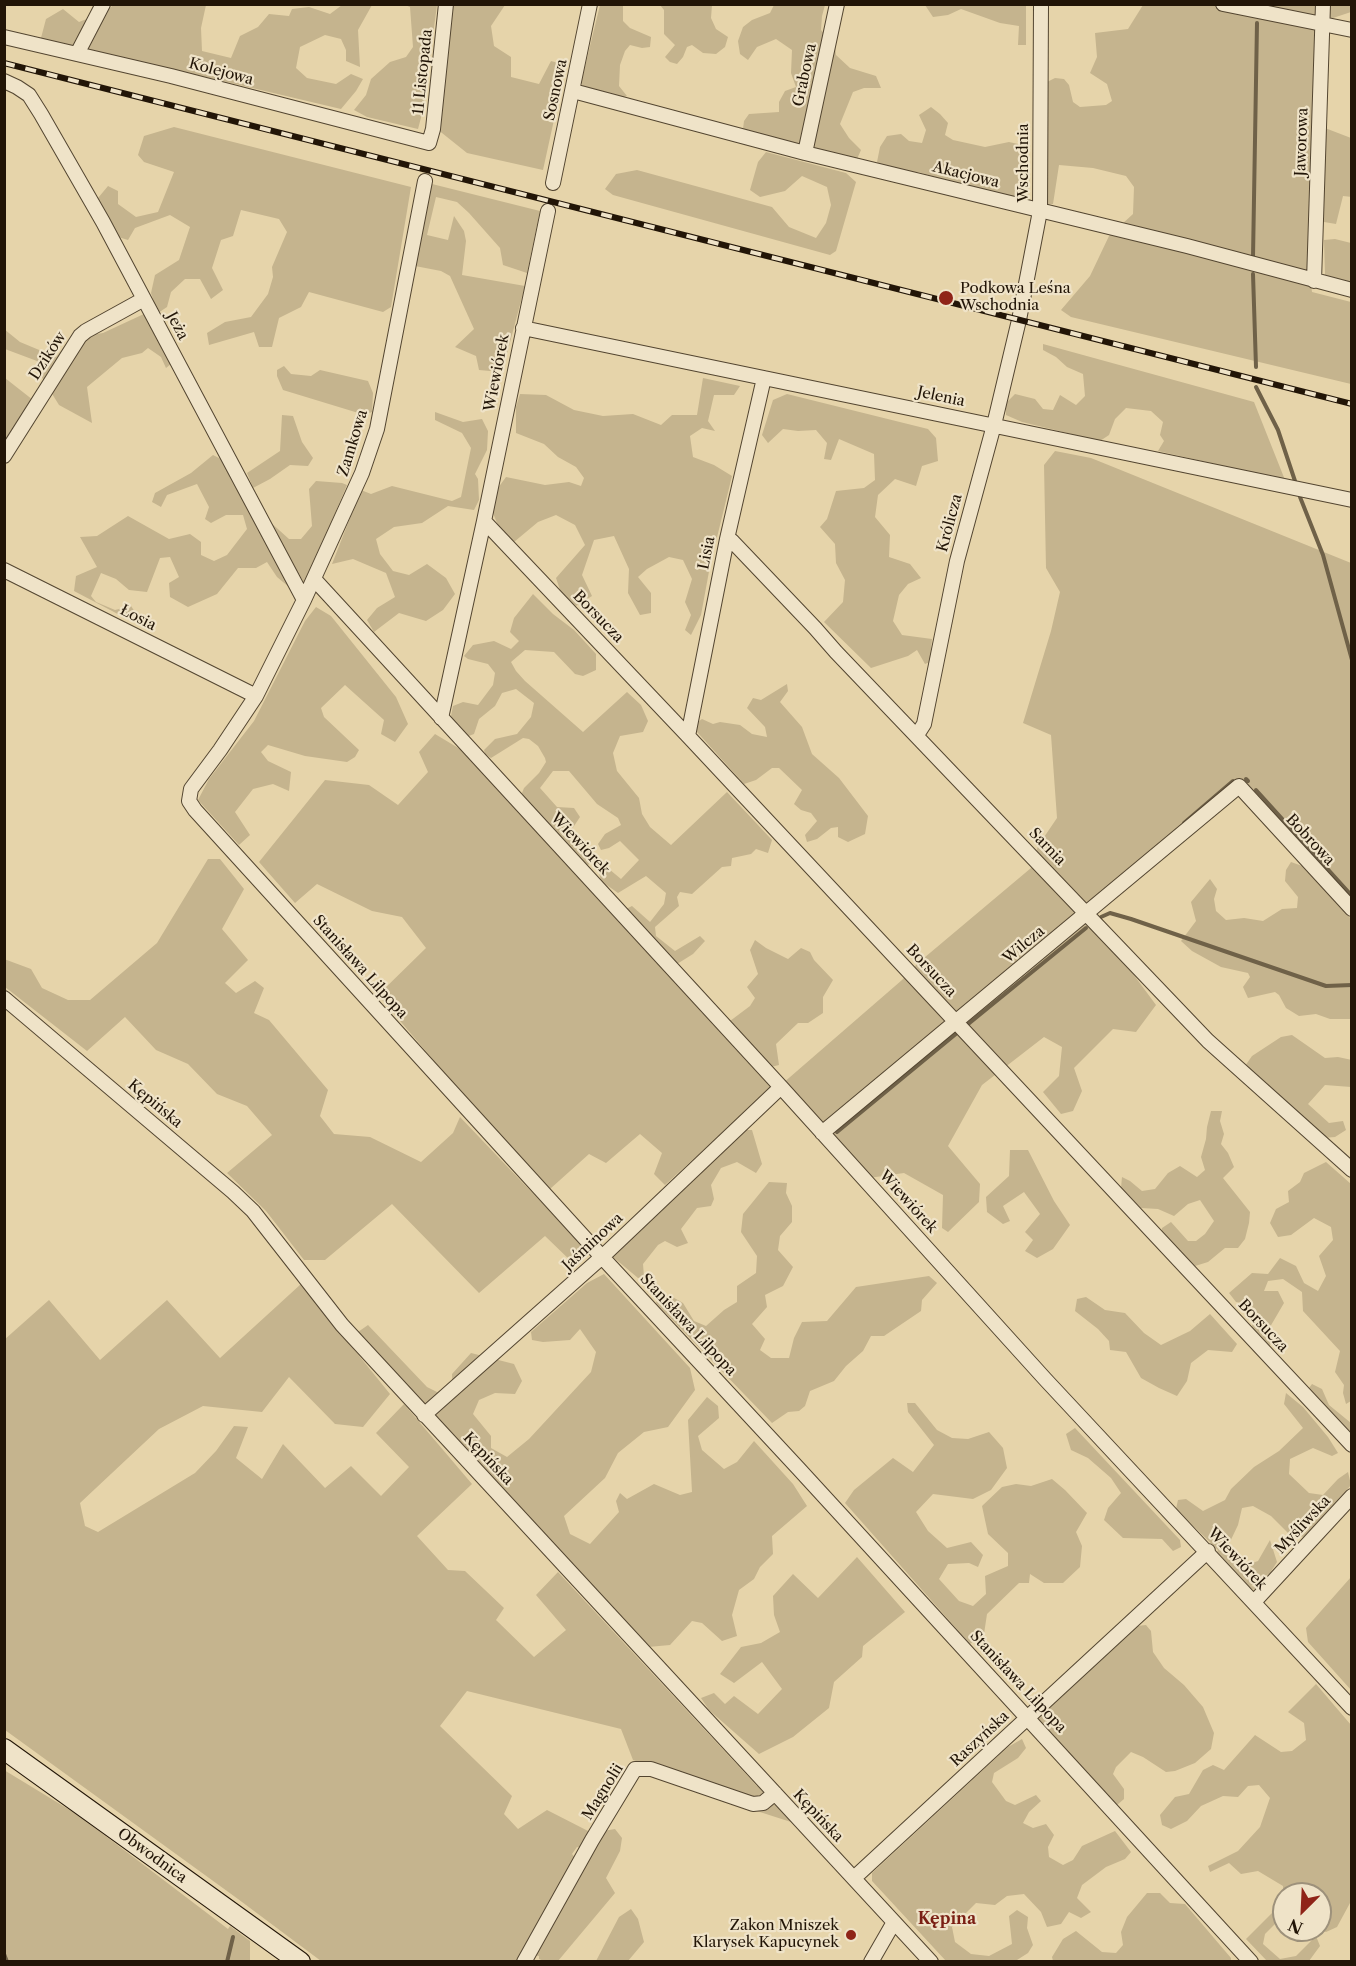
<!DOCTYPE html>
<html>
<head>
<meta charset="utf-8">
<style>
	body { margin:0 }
	#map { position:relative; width:1356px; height:1966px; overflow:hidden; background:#e6d4aa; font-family:"Libre Caslon Text",serif }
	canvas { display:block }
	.frame { position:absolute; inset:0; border:6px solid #221507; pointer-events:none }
	.north { position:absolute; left:1272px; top:1882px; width:60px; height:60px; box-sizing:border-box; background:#efe3c8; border:2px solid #9d917b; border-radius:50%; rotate:204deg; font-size:16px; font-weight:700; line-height:24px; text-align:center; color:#221507 }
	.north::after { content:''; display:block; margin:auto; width:21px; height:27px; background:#8f2418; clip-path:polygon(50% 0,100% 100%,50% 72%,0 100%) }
</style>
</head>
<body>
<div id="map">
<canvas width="1356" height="1966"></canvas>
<div class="frame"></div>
<div class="north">N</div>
</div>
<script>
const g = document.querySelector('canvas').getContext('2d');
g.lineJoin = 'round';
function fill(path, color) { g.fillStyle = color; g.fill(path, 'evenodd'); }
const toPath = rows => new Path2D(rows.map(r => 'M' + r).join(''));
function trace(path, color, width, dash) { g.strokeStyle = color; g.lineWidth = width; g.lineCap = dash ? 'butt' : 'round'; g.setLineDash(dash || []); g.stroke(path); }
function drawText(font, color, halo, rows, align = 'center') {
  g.font = font + ' "Libre Caslon Text",serif'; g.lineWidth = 4.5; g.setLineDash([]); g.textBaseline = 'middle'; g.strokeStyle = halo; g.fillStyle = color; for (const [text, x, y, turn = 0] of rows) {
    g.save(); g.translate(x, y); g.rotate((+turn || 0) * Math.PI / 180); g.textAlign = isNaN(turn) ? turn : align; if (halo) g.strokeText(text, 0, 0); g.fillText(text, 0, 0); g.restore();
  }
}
fill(toPath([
	[113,5,206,5,201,28,202,51,231,58,240,36,258,27,269,14,289,16,292,9,309,7,330,14,342,5,372,5,358,30,360,67,346,61,346,50,341,39,325,35,300,47,296,68,307,78,336,84,351,74,363,79,356,91,341,109,41,38,46,19,63,9,79,22,107,11],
	[405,5,437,5,423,110,418,129,367,117,354,110,366,95,371,79,390,62,406,57,413,47,410,7],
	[450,5,505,5,491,26,494,46,511,57,511,77,539,84,551,61,566,65,543,170,467,153,437,129],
	[600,5,623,5,623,21,630,28,651,37,650,47,642,48,630,45,625,51,620,65,619,86,627,96,617,99,586,90,581,83],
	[660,5,712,5,711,18,716,29,728,37,725,47,716,54,703,53,692,45,687,47,683,57,677,64,670,62,665,57,675,45,664,34,664,10],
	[774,5,825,5,822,16,821,30,835,46,836,55,850,68,876,76,881,88,864,88,853,92,840,124,849,138,861,150,857,159,840,156,743,129,744,121,749,114,779,112,779,102,785,91,796,87,791,73,792,50,776,39,757,47,748,60,740,54,738,41,743,27,752,20,770,13],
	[925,5,1026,5,1026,45,1018,45,1019,26,1000,23,961,9,948,15,933,17],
	[1143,5,1351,5,1351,12,1315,24,1313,129,1325,128,1351,138,1352,197,1343,196,1336,224,1324,222,1310,227,1309,269,1312,292,1351,302,1351,384,1071,317,1061,310,1090,276,1109,236,1133,214,1134,187,1126,176,1093,168,1059,165,1053,204,1043,204,1047,82,1055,78,1064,79,1069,85,1073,102,1080,107,1106,105,1112,101,1107,84,1090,73,1097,57,1095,33,1128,29],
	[931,107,940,114,948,123,945,135,953,140,985,147,1009,142,1027,146,1030,171,1028,199,1021,201,918,172,911,173,884,168,877,162,880,147,887,136,901,134,909,141,922,143,926,130,919,115],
	[174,127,411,187,391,307,383,312,309,292,301,307,279,318,272,347,259,347,254,332,209,345,207,333,225,322,251,317,268,294,273,277,272,267,287,232,279,219,241,210,233,236,221,240,212,268,223,290,211,299,200,279,185,279,171,292,167,307,158,313,151,293,155,275,179,260,190,227,170,215,135,228,128,240,115,236,98,198,108,186,118,191,118,204,136,217,158,212,174,172,144,162,138,155,144,136],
	[766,152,846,173,856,182,836,251,830,255,613,195,605,189,616,174,637,170,772,207,789,227,816,238,826,223,831,205,827,187,802,176,785,191,760,197,750,190,758,162],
	[432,184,540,211,527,273,503,265,500,248,469,213,457,202,436,197,427,235,448,240,454,216,464,231,466,241,462,275,525,286,504,365,490,371,479,370,476,356,455,347,474,329,450,276,441,271,415,266],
	[1335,239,1351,243,1351,282,1325,275,1324,240],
	[146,313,171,364,166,368,161,357,148,348,142,353,122,358,87,387,92,423,59,405,41,376,37,361,5,349,4,329,20,342,56,357,71,338,103,333],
	[1043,344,1254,402,1285,480,1158,451,1164,441,1160,435,1163,422,1151,411,1126,408,1115,419,1109,435,1100,441,1022,422,1006,415,1006,403,1015,394,1035,399,1043,409,1053,410,1060,395,1076,405,1085,396,1083,374,1067,367,1056,357,1043,350],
	[284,366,291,374,311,376,320,370,368,381,373,393,372,412,365,415,283,390,277,376,277,370],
	[5,378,33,400,5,448],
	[703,378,740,386,734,395,714,395,708,421,715,431,702,428,690,436,693,457,714,465,732,476,710,566,701,615,691,635,685,630,691,615,685,602,692,579,683,560,669,557,647,569,638,577,651,593,651,613,640,615,628,593,629,569,614,536,594,540,582,575,592,596,576,606,561,593,556,578,585,545,575,525,556,515,538,522,514,542,499,528,493,513,498,488,506,477,545,485,569,482,581,486,584,478,576,467,558,457,544,444,516,433,516,407,520,394,546,395,574,410,603,416,633,414,661,425,672,415,697,415],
	[787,394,928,429,936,438,938,461,922,466,916,486,895,479,878,495,875,517,890,535,889,557,910,564,921,578,908,584,899,595,893,621,902,635,932,639,930,662,925,664,917,650,908,656,871,668,824,622,843,602,845,580,836,563,835,544,820,527,827,519,836,491,864,488,875,480,874,454,839,439,831,460,824,459,827,443,816,430,798,431,783,429,768,443,762,435,773,400],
	[435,412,463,422,482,419,488,431,487,450,475,474,478,479,479,500,474,510,448,506,422,523,394,527,376,539,380,554,393,571,409,575,427,564,446,578,455,594,443,610,426,621,399,613,374,632,367,620,377,608,395,597,386,573,353,559,332,564,361,490,371,494,392,486,452,501,461,497,471,448,462,433,435,420],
	[282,415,293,416,302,442,313,458,308,466,290,465,270,479,253,488,247,473,280,451],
	[1055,451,1091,458,1351,563,1351,906,1243,787,1082,914,1122,959,1156,1005,1136,1032,1113,1029,1074,1068,1082,1091,1073,1111,1061,1114,1043,1092,1059,1076,1062,1047,1044,1037,982,1085,948,1146,980,1184,979,1202,948,1232,942,1228,943,1195,904,1173,869,1178,782,1084,902,980,918,963,1031,868,1038,846,1057,818,1051,735,1023,723,1051,631,1060,592,1046,568,1044,465],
	[213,455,223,460,289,587,277,577,267,562,256,568,238,568,217,594,188,607,170,597,169,583,179,577,170,557,160,558,147,592,129,590,116,579,101,573,91,596,96,602,115,610,131,606,137,615,133,622,74,591,76,576,97,567,80,537,97,536,128,516,169,539,190,534,201,542,201,555,214,561,227,555,247,529,243,515,226,515,211,523,205,519,209,507,197,484,167,495,161,507,152,502,155,493,191,473],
	[316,481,342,483,347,485,305,584,261,510,269,521,289,539,301,539,312,526,309,489],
	[533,594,553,614,574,630,596,654,596,670,583,676,575,674,554,652,525,650,511,662,516,671,525,681,583,732,627,692,641,705,648,721,643,732,620,736,613,753,617,771,639,798,642,814,650,827,671,845,727,792,772,840,768,853,756,849,751,854,732,858,731,866,722,867,692,894,680,892,677,897,679,906,655,927,656,936,675,951,700,936,705,941,693,954,677,964,626,909,632,906,650,922,664,904,666,893,646,876,618,893,601,881,599,873,609,869,621,879,639,860,620,841,609,848,601,850,598,844,605,834,621,825,618,818,597,804,569,771,553,771,540,788,557,807,574,808,580,817,572,829,589,847,597,860,584,867,526,802,522,793,524,788,539,773,546,762,545,758,538,746,529,739,523,738,491,758,485,754,484,750,495,739,517,734,531,717,534,703,516,689,502,693,495,706,479,719,474,734,466,737,451,716,453,706,463,702,478,705,493,685,495,673,488,664,468,659,464,656,473,645,494,641,511,649,519,641,510,632,514,618],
	[316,607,331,616,396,697,408,724,395,742,381,734,384,720,345,685,321,708,324,717,359,750,355,757,347,762,305,756,268,745,261,752,268,761,291,772,289,791,273,784,253,789,235,812,250,835,239,845,198,800,209,779,254,721,305,621],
	[787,684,788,691,780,702,802,727,812,754,839,778,868,816,865,834,848,842,838,837,838,827,831,828,817,839,807,842,805,835,817,821,811,813,801,810,794,804,802,790,779,768,772,768,756,780,744,784,697,732,695,724,702,719,713,724,720,722,740,725,752,734,767,737,765,727,747,708,753,698,761,700],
	[435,734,460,749,771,1088,665,1185,654,1174,662,1153,640,1134,606,1163,589,1154,550,1189,435,1062,378,995,426,948,402,917,372,911,317,884,295,903,259,862,325,780,369,785,398,805,428,772,419,752],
	[208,859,220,859,244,889,222,929,248,960,225,983,236,993,255,981,264,988,254,1013,269,1020,328,1090,320,1116,334,1134,370,1137,421,1162,453,1133,460,1117,585,1248,574,1264,545,1236,479,1293,392,1204,325,1260,304,1260,266,1211,227,1173,272,1135,247,1106,217,1094,188,1064,156,1050,125,1017,87,1051,5,987,4,959,31,969,42,988,68,1000,90,1000,157,943],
	[1291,862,1305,867,1351,919,1351,1019,1330,1019,1316,1014,1299,1016,1286,1008,1279,995,1275,992,1248,998,1243,987,1250,977,1248,973,1221,967,1192,951,1181,941,1196,921,1191,902,1210,879,1217,889,1214,899,1216,911,1226,920,1244,918,1263,921,1282,909,1297,908,1298,897,1285,881,1286,870],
	[755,940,766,948,788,959,801,948,810,952,814,960,833,980,823,997,823,1013,808,1023,798,1023,776,1044,779,1065,771,1067,730,1021,750,1006,755,998,747,987,758,974,750,950],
	[1292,1035,1325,1058,1338,1057,1352,1060,1351,1087,1325,1085,1308,1104,1329,1123,1343,1121,1346,1130,1335,1137,1323,1138,1245,1066,1252,1056,1281,1037],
	[1211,1111,1222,1111,1220,1121,1224,1134,1221,1144,1228,1153,1234,1167,1223,1178,1250,1212,1249,1223,1245,1239,1238,1248,1225,1248,1208,1262,1195,1266,1161,1235,1162,1228,1171,1222,1188,1241,1196,1241,1205,1234,1214,1221,1200,1200,1188,1204,1174,1216,1158,1209,1141,1208,1121,1188,1122,1177,1130,1181,1142,1191,1155,1189,1168,1173,1180,1166,1197,1177,1205,1170,1201,1157,1206,1139,1207,1127],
	[746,1130,752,1130,762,1164,756,1173,737,1162,721,1168,711,1185,714,1199,711,1206,697,1208,681,1229,688,1243,677,1247,665,1241,658,1245,643,1264,644,1277,638,1278,613,1257,618,1250],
	[1010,1150,1028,1150,1054,1201,1070,1225,1053,1249,1037,1258,1025,1251,1033,1240,1025,1232,1040,1214,1024,1192,1003,1206,1010,1221,1003,1224,987,1212,986,1197,1009,1176],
	[1326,1162,1351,1184,1351,1401,1346,1404,1343,1393,1344,1385,1335,1372,1340,1351,1303,1311,1302,1292,1283,1279,1268,1281,1264,1291,1278,1291,1284,1303,1270,1327,1272,1342,1268,1348,1258,1341,1252,1327,1253,1310,1251,1304,1236,1302,1229,1293,1252,1273,1268,1274,1280,1258,1296,1266,1304,1283,1318,1291,1326,1276,1319,1256,1333,1240,1331,1227,1314,1218,1291,1235,1278,1237,1270,1223,1276,1209,1289,1202,1288,1191,1300,1182,1304,1173],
	[769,1182,787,1183,786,1193,792,1206,792,1222,780,1236,778,1250,793,1267,783,1286,765,1295,767,1307,752,1324,765,1339,760,1350,771,1358,789,1358,794,1338,802,1322,827,1321,856,1287,929,1276,937,1283,922,1300,921,1311,884,1336,871,1336,863,1351,846,1366,834,1381,810,1391,805,1406,799,1411,788,1412,772,1423,656,1303,659,1295,669,1295,683,1303,694,1321,706,1326,724,1310,737,1302,737,1286,756,1273,757,1256,741,1232,743,1214],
	[604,1274,690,1368,695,1390,668,1427,644,1432,618,1453,605,1478,564,1516,570,1534,590,1544,619,1512,616,1501,620,1493,627,1499,654,1484,680,1495,692,1492,688,1420,707,1397,718,1406,719,1418,698,1436,702,1450,724,1469,737,1462,754,1441,793,1484,807,1506,772,1536,773,1554,760,1567,754,1579,739,1590,732,1615,737,1636,722,1641,702,1623,692,1621,670,1645,648,1647,358,1332,368,1325,427,1387,453,1400,452,1374,471,1353,514,1364,522,1381,515,1394,495,1393,479,1400,473,1414,491,1436,491,1448,507,1457,529,1439,591,1372,596,1352,580,1329,570,1340,543,1342,532,1340,531,1332,587,1283],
	[301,1284,390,1394,363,1427,335,1424,289,1377,262,1412,203,1406,159,1429,80,1503,85,1526,98,1532,195,1473,216,1451,234,1426,248,1427,236,1458,262,1479,283,1444,325,1488,351,1466,381,1496,409,1467,376,1433,404,1404,472,1484,417,1536,448,1570,465,1571,504,1608,496,1620,534,1657,566,1630,536,1595,558,1572,757,1786,760,1784,764,1790,762,1798,748,1797,633,1760,621,1729,467,1691,440,1726,512,1796,504,1814,518,1829,547,1810,592,1833,583,1848,577,1847,572,1854,577,1860,519,1961,321,1961,238,1899,5,1730,4,1340,49,1300,100,1360,167,1300,220,1358],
	[1086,1297,1105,1310,1125,1313,1144,1333,1161,1345,1190,1331,1210,1314,1237,1344,1232,1352,1208,1350,1191,1363,1187,1381,1177,1396,1159,1388,1141,1378,1126,1352,1110,1350,1109,1341,1098,1329,1075,1311,1077,1299],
	[1312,1384,1322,1389,1329,1405,1351,1423,1351,1433,1309,1388],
	[1286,1393,1303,1407,1328,1437,1338,1453,1332,1456,1313,1448,1290,1459,1289,1474,1309,1493,1323,1495,1338,1479,1348,1472,1351,1485,1304,1537,1289,1534,1271,1516,1253,1506,1242,1508,1238,1525,1228,1546,1244,1566,1258,1561,1270,1540,1277,1562,1270,1573,1251,1586,1257,1587,1256,1589,1249,1590,1216,1554,1218,1550,1176,1509,1178,1500,1186,1499,1203,1511,1225,1500,1231,1489,1254,1467,1279,1451,1303,1428,1284,1404],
	[907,1403,915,1403,937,1430,952,1438,968,1439,989,1432,1003,1448,1007,1468,991,1490,973,1499,933,1494,916,1512,928,1531,947,1548,971,1542,983,1555,978,1567,969,1563,948,1564,939,1579,959,1601,973,1606,986,1594,985,1576,1008,1566,1008,1553,988,1534,982,1506,1002,1487,1016,1484,1031,1486,1052,1479,1065,1490,1087,1513,1076,1532,1082,1546,1080,1567,1063,1583,1044,1583,1030,1574,1029,1583,1019,1583,987,1614,984,1634,970,1644,845,1503,854,1490,893,1458,913,1472,934,1445,908,1412],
	[1075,1428,1180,1540,1181,1547,1173,1551,1162,1539,1123,1538,1104,1520,1108,1508,1121,1493,1111,1478,1088,1458,1071,1450,1066,1434],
	[857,1557,905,1612,863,1646,862,1657,834,1682,829,1708,793,1737,759,1754,709,1710,701,1698,714,1693,725,1704,734,1696,758,1714,782,1689,762,1662,734,1683,720,1674,741,1647,761,1643,780,1632,774,1615,773,1596,793,1574,818,1598],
	[1351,1577,1351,1690,1308,1642,1306,1628],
	[1146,1625,1151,1631,1153,1652,1164,1668,1184,1685,1203,1707,1214,1733,1211,1749,1195,1763,1175,1771,1166,1772,1143,1757,1131,1752,1116,1767,1113,1774,1124,1789,1124,1799,1117,1805,1037,1718,1137,1626],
	[1316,1684,1351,1725,1350,1903,1337,1927,1326,1932,1320,1930,1320,1894,1284,1894,1284,1915,1265,1934,1263,1944,1280,1959,1296,1956,1316,1936,1320,1946,1309,1961,1267,1961,1246,1939,1283,1902,1283,1886,1258,1871,1241,1874,1229,1863,1210,1872,1208,1866,1238,1851,1260,1827,1270,1798,1259,1785,1248,1786,1238,1797,1223,1796,1201,1806,1187,1821,1171,1829,1162,1825,1160,1815,1175,1797,1189,1794,1203,1770,1213,1765,1224,1770,1255,1735,1281,1752,1292,1751,1306,1740,1304,1723,1288,1712],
	[1022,1739,1026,1748,1018,1758,994,1773,992,1782,1006,1801,1015,1805,1036,1795,1041,1801,1029,1812,1023,1823,1033,1828,1046,1824,1054,1835,1048,1847,1049,1857,1063,1865,1073,1860,1082,1846,1115,1831,1131,1852,1125,1859,1106,1867,1082,1885,1077,1898,1091,1912,1081,1918,1069,1912,1061,1924,1047,1927,1041,1912,1024,1894,1007,1896,995,1905,976,1903,952,1927,955,1942,971,1954,989,1956,1012,1944,1009,1916,1017,1910,1028,1917,1027,1928,1033,1945,1028,1953,1017,1960,946,1961,872,1881,872,1873,1008,1747],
	[4,1770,78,1815,228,1929,230,1926,250,1941,250,1961,5,1961],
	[735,1804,765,1807,776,1804,801,1828,797,1828,791,1822],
	[615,1829,622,1838,620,1851,606,1878,615,1893,558,1961,544,1961,539,1959,539,1956,533,1955,603,1831],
	[1147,1893,1160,1893,1170,1903,1185,1904,1231,1958,1231,1961,1053,1961,1052,1957,1063,1939,1076,1931,1102,1952,1116,1953,1123,1945,1121,1932,1127,1917],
	[631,1909,638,1919,644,1942,628,1961,596,1961,619,1917]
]), '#c5b48e');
trace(toPath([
	[1253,257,1257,23],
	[1253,274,1256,367],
	[1256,387,1278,430,1295,481],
	[1300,497,1323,555,1352,660],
	[1246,779,1248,781],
	[1256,790,1352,896],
	[1184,823,1233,781],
	[1101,917,1110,913,1131,919,1326,986,1352,985],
	[967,1025,1086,928],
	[837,1132,957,1033],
	[4,1954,7,1962],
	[227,1962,233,1937]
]), '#6f6148', 4);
const minor = toPath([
	[1223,4,1352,30],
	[4,37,171,76,429,143,433,129,446,4],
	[77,54,103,4],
	[4,81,17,87,29,95,41,114,103,222,304,600],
	[573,91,805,153,1187,246,1352,290],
	[805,153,837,4],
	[425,181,377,429,362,473,304,600,256,696,220,750,191,789,189,801,195,810,602,1257,798,1468,1251,1962],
	[553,183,590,4],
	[1314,281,1323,4],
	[523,328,1352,500],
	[4,456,80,336,86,331,144,299],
	[484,521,688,736,1352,1445],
	[727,539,732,541,815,628,836,652,1208,1041,1352,1170],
	[4,570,256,696],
	[314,579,781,1087,1045,1379,1352,1708],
	[441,718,484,521,548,211],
	[917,735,924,724,957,561,994,425,1019,320,1040,211,1041,4],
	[688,736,727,539,764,378],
	[4,998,233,1192,253,1211,342,1325,931,1962],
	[822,1133,1239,786,1352,909],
	[424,1415,602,1257,781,1087],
	[1254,1602,1352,1496],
	[854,1878,1208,1551],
	[524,1962,592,1840,635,1769,651,1769,753,1804,763,1803,775,1793],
	[871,1962,894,1922]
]);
const secondary = toPath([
	[4,1749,300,1962]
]);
trace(minor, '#534530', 16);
trace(secondary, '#221507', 22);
trace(minor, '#efe3c8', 14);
trace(secondary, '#efe3c8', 20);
const rail = toPath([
	[4,63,1352,404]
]);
trace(rail, '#221507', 6);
trace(rail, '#efe3c8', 4, [11]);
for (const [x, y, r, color] of [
	[946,298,8,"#8f2418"],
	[851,1935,6,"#8f2418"]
]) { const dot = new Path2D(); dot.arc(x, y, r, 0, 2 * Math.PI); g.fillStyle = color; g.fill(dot); trace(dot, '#efe3c8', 2); }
drawText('15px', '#221507', '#efe3c8', [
	["Kolejowa",221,72,15],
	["11 Listopada",423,72,-84],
	["Grabowa",805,75,-78],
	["Sosnowa",556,90,-78],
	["Jaworowa",1302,142,-88],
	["Wschodnia",1024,163,-90],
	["Akacjowa",966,175,14],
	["Jeża",177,326,62],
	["Dzików",48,356,-57],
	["Wiewiórek",497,373,-79],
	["Jelenia",941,397,12],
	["Zamkowa",353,443,-73],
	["Królicza",950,523,-75],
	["Lisia",707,553,-79],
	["Borsucza",598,617,46],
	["Łosia",138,618,27],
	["Bobrowa",1310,840,47],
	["Wiewiórek",580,844,47],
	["Sarnia",1047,847,46],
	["Wilcza",1024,945,-40],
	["Stanisława Lilpopa",360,967,48],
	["Borsucza",931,971,47],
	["Kępińska",155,1104,40],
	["Wiewiórek",908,1202,48],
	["Jaśminowa",593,1242,-43],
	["Stanisława Lilpopa",688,1325,47],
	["Borsucza",1263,1326,47],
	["Kępińska",488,1459,47],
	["Myśliwska",1303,1525,-47],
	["Wiewiórek",1237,1559,47],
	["Stanisława Lilpopa",1018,1682,47],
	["Raszyńska",980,1739,-43],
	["Magnolii",603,1792,-58],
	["Kępińska",818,1816,47],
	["Obwodnica",152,1856,36]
]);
drawText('15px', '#221507', '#efe3c8', [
	["Podkowa Leśna",960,289],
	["Wschodnia",960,306],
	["Zakon Mniszek",839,1926,"right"],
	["Klarysek Kapucynek",839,1943,"right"]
], 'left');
drawText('bold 16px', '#7a1f14', '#efe3c8', [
	["Kępina",947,1919]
]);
</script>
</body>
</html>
